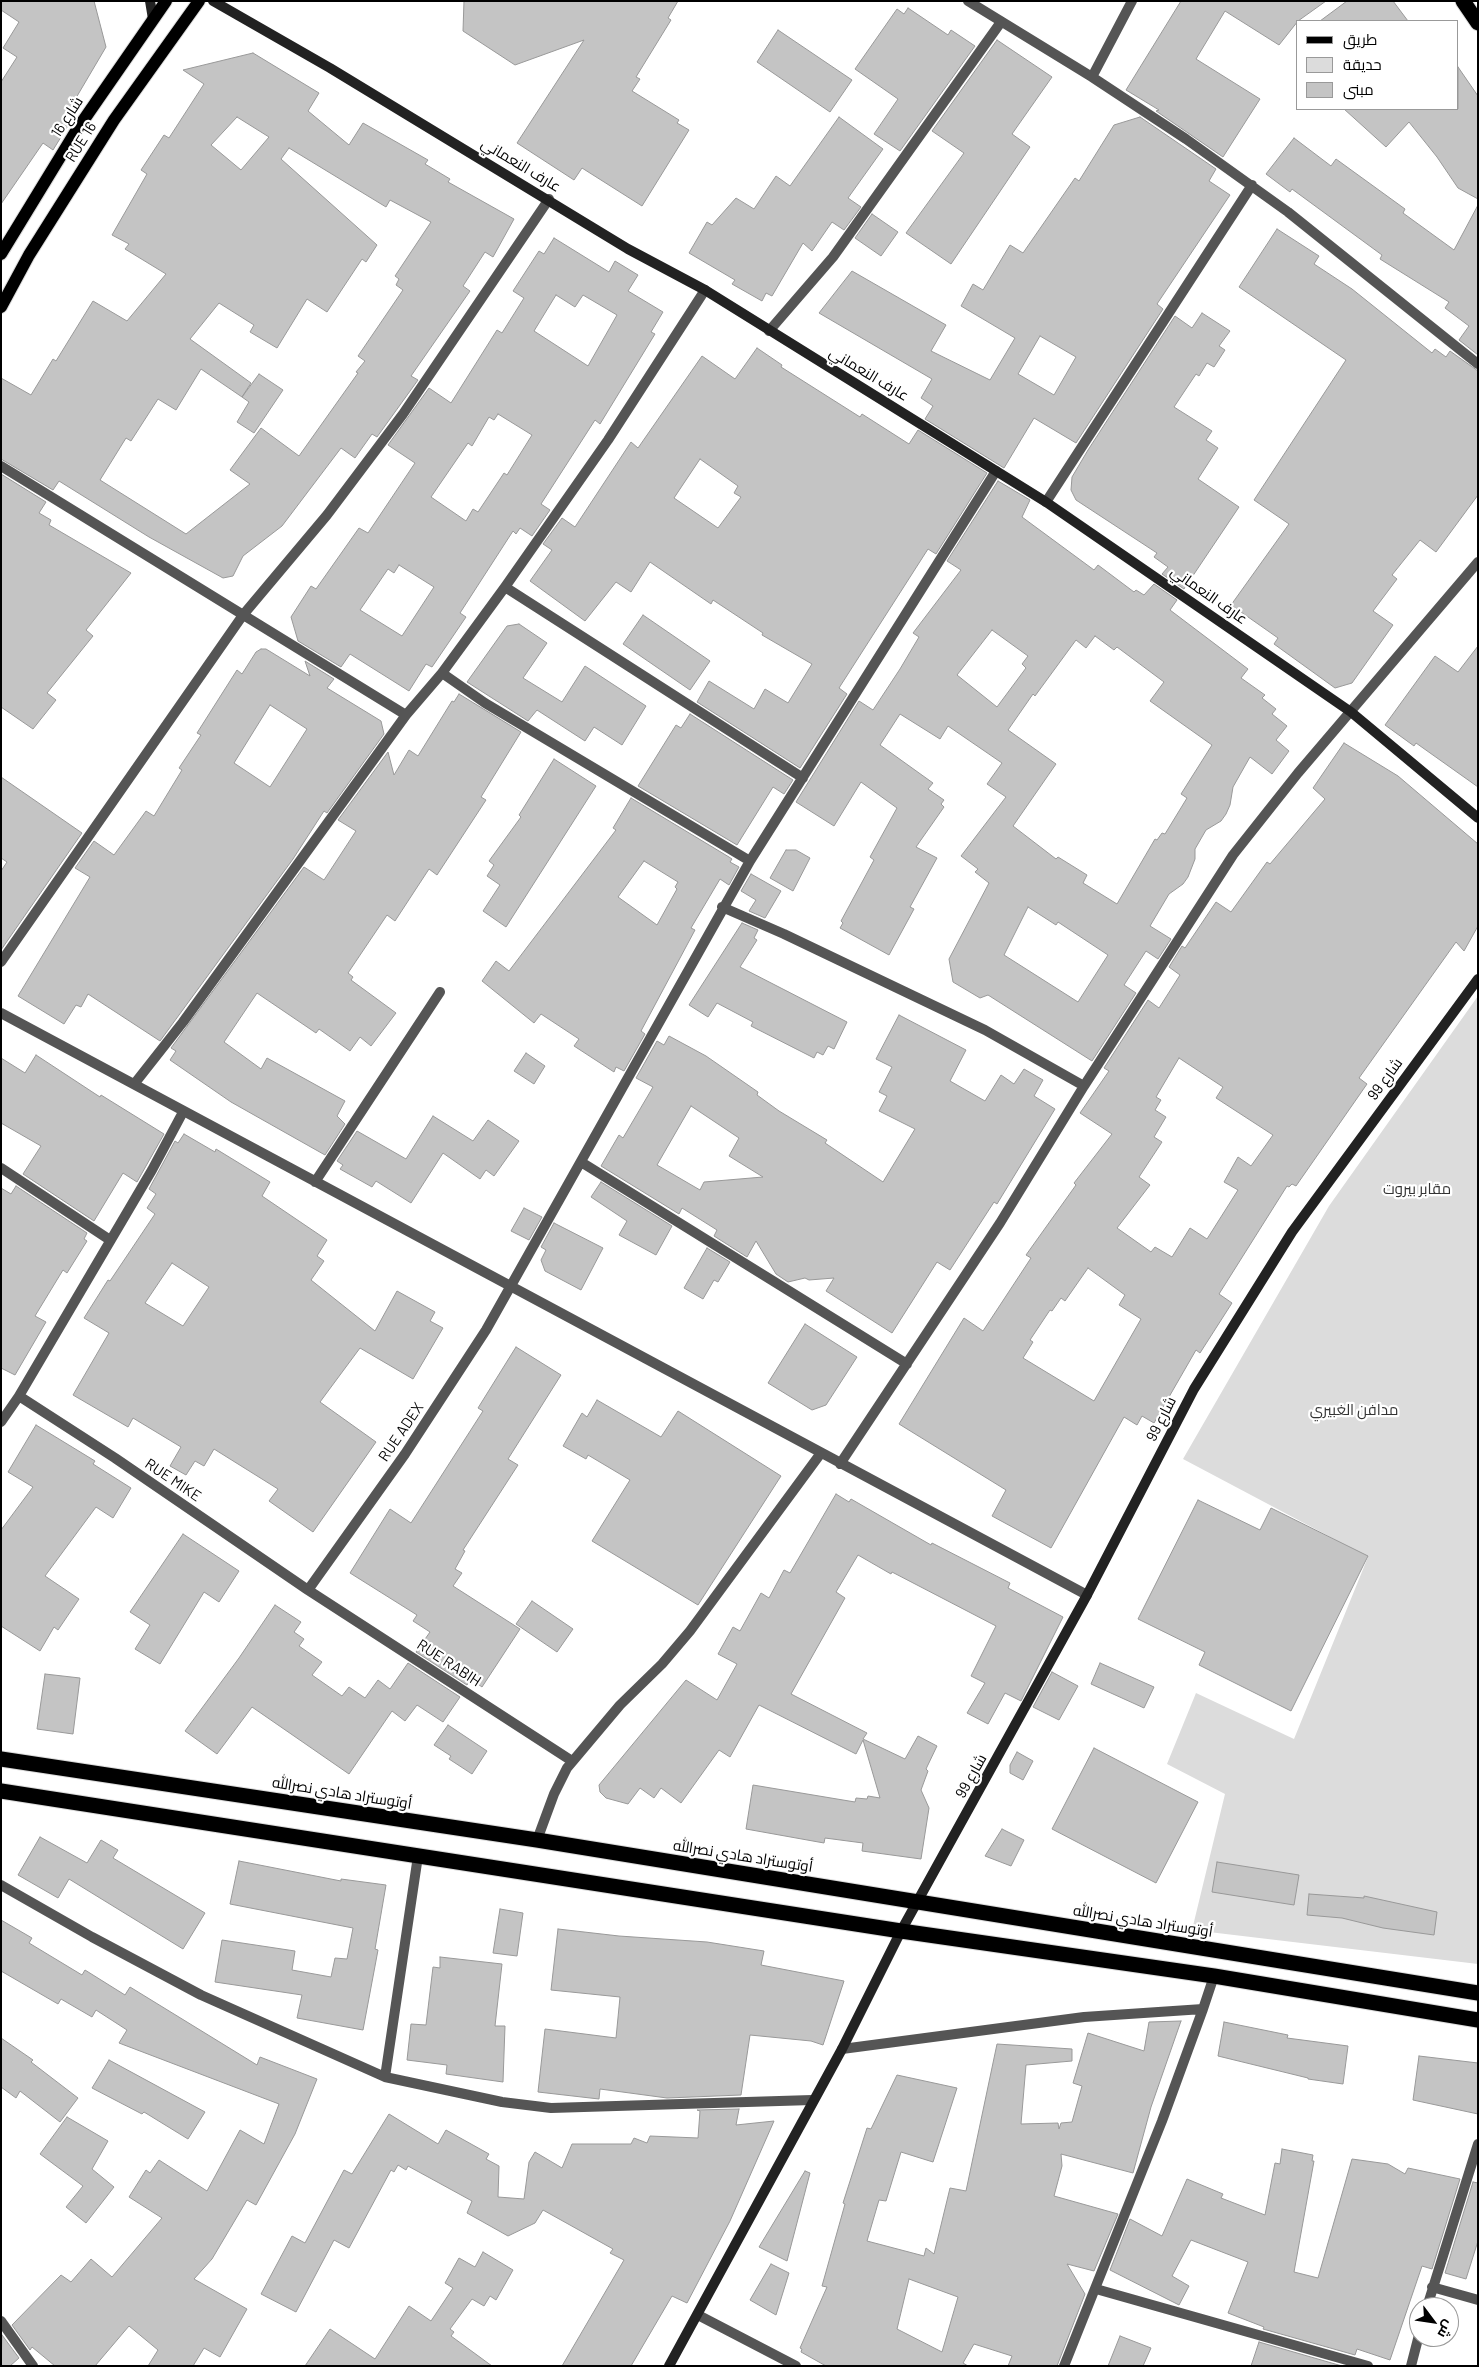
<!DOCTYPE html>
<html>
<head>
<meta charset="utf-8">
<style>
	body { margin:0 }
	#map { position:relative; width:1479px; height:2367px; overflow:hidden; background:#fff; font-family:Barlow,Cairo,sans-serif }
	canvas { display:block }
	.frame { position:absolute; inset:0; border:2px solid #000; pointer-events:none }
	.legend { position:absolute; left:1296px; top:20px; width:162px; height:90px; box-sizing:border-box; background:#fff; border:1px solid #999; margin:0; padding:6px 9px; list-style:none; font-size:15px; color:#000 }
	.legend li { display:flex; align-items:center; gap:10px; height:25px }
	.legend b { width:25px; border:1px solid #999 }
	.north { position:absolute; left:1409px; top:2297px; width:50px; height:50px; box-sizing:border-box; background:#fff; border:1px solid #999; border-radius:50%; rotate:121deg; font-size:14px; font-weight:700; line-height:20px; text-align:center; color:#000 }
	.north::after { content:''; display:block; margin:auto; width:18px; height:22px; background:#000; clip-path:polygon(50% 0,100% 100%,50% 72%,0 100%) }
</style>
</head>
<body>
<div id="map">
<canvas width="1479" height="2367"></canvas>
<div class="frame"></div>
<ul class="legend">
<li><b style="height:6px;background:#000"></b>طريق</li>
<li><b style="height:14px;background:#dcdcdc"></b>حديقة</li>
<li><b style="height:14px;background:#c4c4c4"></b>مبنى</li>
</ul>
<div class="north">ش</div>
</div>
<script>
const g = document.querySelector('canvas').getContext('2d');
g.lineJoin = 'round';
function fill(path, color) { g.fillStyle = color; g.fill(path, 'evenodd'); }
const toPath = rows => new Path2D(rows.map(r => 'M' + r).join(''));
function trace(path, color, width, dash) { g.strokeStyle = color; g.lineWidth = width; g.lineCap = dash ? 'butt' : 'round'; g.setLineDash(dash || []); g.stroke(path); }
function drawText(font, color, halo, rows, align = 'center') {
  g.font = font + ' Barlow,Cairo,sans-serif'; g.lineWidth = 4.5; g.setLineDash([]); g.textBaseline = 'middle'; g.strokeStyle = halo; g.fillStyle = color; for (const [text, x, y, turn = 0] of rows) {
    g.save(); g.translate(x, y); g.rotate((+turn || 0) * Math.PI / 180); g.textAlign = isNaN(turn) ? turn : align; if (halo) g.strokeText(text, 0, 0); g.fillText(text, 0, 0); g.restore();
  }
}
fill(toPath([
	[1478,996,1478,1964,1192,1930,1225,1794,1167,1764,1196,1693,1294,1739,1368,1557,1183,1459,1329,1206]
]), '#dcdcdc');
const building = toPath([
	[1,1,94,1,106,47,63,120,69,124,53,150,43,143,1,204,1,82,17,57,3,48,19,22,1,10,1,1],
	[464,1,678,1,668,18,671,20,636,77,640,79,632,91,679,120,677,123,689,130,642,206,582,168,574,180,517,143,584,40,515,65,463,31,464,1],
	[1181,1,1326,1,1298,21,1279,45,1225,11,1196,59,1260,99,1223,157,1156,111,1159,110,1126,90,1181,1],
	[1347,1,1393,1,1408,21,1320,21,1347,1],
	[908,8,948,35,951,30,975,46,900,151,874,134,898,99,855,69,897,9,904,14,908,8],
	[778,30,852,80,830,112,757,62,778,30],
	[997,40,1052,77,1012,134,1030,147,951,264,906,233,964,153,932,131,997,40],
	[253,53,319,93,308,111,349,145,363,123,428,160,425,164,450,179,448,182,514,219,493,257,485,252,463,286,470,291,411,376,418,380,377,437,372,434,355,458,341,448,282,526,243,556,233,576,223,578,149,537,59,481,53,490,1,459,1,378,31,395,53,359,56,361,93,301,127,321,166,274,125,249,129,244,112,235,147,174,141,170,164,135,169,138,204,84,183,70,253,53],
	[237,117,269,137,241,170,211,145,237,117],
	[289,148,386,207,390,200,431,222,395,276,399,279,396,285,403,290,358,356,365,361,356,372,358,373,299,456,261,428,230,470,250,484,186,534,100,480,126,438,131,441,158,399,176,410,201,369,242,397,251,383,190,339,219,303,254,325,250,332,277,348,307,299,327,312,362,259,366,262,377,245,281,159,289,148],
	[1458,67,1478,96,1478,199,1458,188,1437,157,1409,122,1386,147,1344,109,1458,109,1458,67],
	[839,117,883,149,848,198,861,207,844,230,832,222,812,251,803,243,772,296,766,293,762,301,732,284,735,280,689,253,707,222,712,225,736,198,754,209,776,176,790,186,839,117],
	[1140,117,1216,169,1209,181,1230,195,1157,304,1163,309,1076,443,1034,418,1004,468,925,419,933,406,921,398,932,379,819,313,852,271,946,325,931,351,990,380,1015,338,961,306,973,284,983,290,1010,245,1023,253,1075,178,1079,181,1114,125,1140,117],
	[1040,336,1076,357,1054,395,1018,374,1040,336],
	[1294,138,1331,166,1336,159,1405,209,1403,213,1454,250,1478,205,1478,355,1459,340,1469,326,1445,308,1449,302,1380,259,1382,255,1292,189,1290,192,1266,174,1294,138],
	[872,214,898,232,881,256,855,238,872,214],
	[1277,229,1319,256,1314,264,1352,289,1432,353,1435,349,1446,357,1450,351,1478,371,1478,495,1436,552,1420,540,1392,575,1397,579,1373,611,1393,625,1352,683,1335,688,1274,644,1278,638,1231,605,1289,524,1254,500,1346,360,1239,287,1277,229],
	[554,238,609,272,615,261,638,275,628,291,663,312,651,332,655,334,600,424,595,420,541,504,550,510,532,536,520,528,516,534,513,531,460,613,466,617,432,667,426,664,409,691,350,654,341,667,298,641,291,617,311,586,316,589,359,528,368,533,415,463,388,445,429,388,451,403,497,330,502,333,524,298,513,291,539,251,544,254,554,238],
	[556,295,575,307,583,295,617,315,588,366,534,331,556,295],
	[498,414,532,435,507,475,504,473,478,512,473,509,466,521,431,497,468,443,472,446,489,417,494,420,498,414],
	[399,565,434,587,402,636,360,610,388,569,394,573,399,565],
	[1202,313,1230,331,1219,346,1225,350,1214,367,1207,363,1199,376,1196,374,1174,407,1212,431,1206,440,1218,448,1198,479,1239,507,1184,589,1162,574,1168,567,1154,557,1157,553,1076,500,1071,490,1072,477,1088,450,1175,316,1192,328,1202,313],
	[757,348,782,365,781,367,860,417,862,414,909,444,918,430,987,473,936,554,928,549,839,688,847,694,800,768,697,702,709,681,754,709,765,689,788,703,812,664,762,635,763,633,713,600,711,604,650,562,631,592,616,582,585,621,530,581,552,550,543,544,562,518,575,527,631,442,638,448,702,356,735,379,757,348],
	[700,459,738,486,734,493,741,497,718,528,674,498,700,459],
	[259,374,283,390,254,433,237,422,249,402,242,397,259,374],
	[1,474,46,502,39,513,51,520,49,525,131,573,86,630,93,636,47,693,56,700,33,729,1,707,1,474],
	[998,481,1030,500,1022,517,1094,570,1098,565,1134,592,1136,590,1144,595,1154,584,1177,600,1170,610,1248,669,1241,678,1265,695,1262,698,1276,709,1272,714,1287,726,1276,740,1289,751,1272,774,1250,757,1233,787,1230,805,1226,814,1221,821,1206,830,1195,849,1195,859,1188,877,1183,884,1169,894,1150,926,1171,939,1158,959,1146,951,1124,985,1136,993,1092,1061,988,995,980,998,953,982,949,959,989,883,975,872,978,869,961,856,1006,797,987,784,1002,763,948,726,940,739,900,714,880,745,933,783,928,789,944,800,941,804,944,807,916,847,937,858,910,907,914,909,889,955,840,928,843,923,841,921,874,860,870,857,897,808,861,782,834,826,796,802,859,701,873,710,900,669,919,637,913,633,961,570,947,561,998,481],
	[992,630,1028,656,1022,664,1026,668,997,707,957,675,992,630],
	[1095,636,1114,650,1117,647,1164,682,1150,701,1212,745,1181,794,1187,798,1165,834,1162,833,1157,840,1155,839,1117,904,1083,883,1087,875,1058,857,1056,859,1013,826,1056,764,1008,730,1033,694,1035,696,1076,640,1086,648,1095,636],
	[1028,907,1056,925,1058,922,1108,955,1078,1002,1004,955,1028,907],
	[643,615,710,661,690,690,623,644,643,615],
	[519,624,547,643,523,678,562,702,585,666,646,706,622,745,594,727,585,741,537,710,528,721,467,682,507,626,519,624],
	[1478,646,1478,787,1416,743,1414,746,1385,725,1435,656,1458,672,1478,646],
	[261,649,266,649,310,676,305,661,334,679,327,688,381,721,384,734,327,813,324,811,293,859,160,1041,88,994,81,1007,76,1005,64,1024,18,996,90,877,75,868,94,841,114,855,146,811,154,816,182,770,179,768,201,735,197,733,237,670,242,674,256,652,261,649],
	[270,705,307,729,270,787,234,763,270,705],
	[459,694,521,732,481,797,486,800,437,875,429,869,395,921,387,915,348,973,353,977,351,980,396,1013,371,1046,360,1037,350,1051,319,1029,316,1033,257,993,224,1042,261,1069,267,1058,345,1101,337,1116,345,1124,325,1155,231,1102,170,1060,176,1051,171,1048,304,867,324,880,356,831,338,820,388,752,394,775,409,750,418,756,452,701,454,702,459,694],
	[690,714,793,780,784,794,773,787,737,845,638,786,676,725,681,728,690,714],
	[1344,743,1398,776,1478,844,1478,926,1464,951,1456,942,1359,1078,1367,1084,1296,1186,1292,1184,1289,1187,1287,1186,1219,1294,1232,1303,1200,1353,1196,1350,1154,1423,1142,1416,1137,1425,1124,1417,1051,1548,992,1516,1006,1490,899,1424,964,1318,983,1331,1031,1258,1026,1255,1076,1185,1074,1183,1112,1134,1080,1113,1109,1071,1104,1068,1148,1000,1159,1008,1180,975,1169,967,1182,946,1185,948,1216,902,1231,912,1267,862,1270,864,1325,799,1313,788,1344,743],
	[1179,1058,1223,1087,1216,1098,1273,1135,1251,1166,1238,1157,1224,1182,1238,1190,1207,1239,1190,1228,1172,1257,1155,1247,1151,1252,1117,1228,1150,1185,1139,1177,1162,1142,1154,1137,1166,1117,1155,1110,1161,1100,1156,1097,1179,1058],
	[1088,1268,1125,1295,1119,1305,1141,1319,1094,1401,1023,1358,1033,1342,1030,1340,1050,1310,1052,1311,1061,1298,1065,1301,1088,1268],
	[554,759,596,786,506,927,483,911,500,885,487,876,494,865,489,861,521,817,519,815,554,759],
	[1,777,82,833,1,950,1,871,7,862,1,858,1,777],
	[631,798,729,857,732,859,730,862,739,867,729,885,720,879,691,928,695,930,641,1031,645,1034,624,1071,616,1067,614,1072,574,1046,579,1039,541,1014,534,1023,482,981,496,961,509,971,616,830,613,828,631,798],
	[644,861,678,882,675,887,677,889,657,925,618,897,644,861],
	[786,850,796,850,810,858,793,891,770,878,786,850],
	[751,874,781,891,765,918,749,911,756,900,741,891,751,874],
	[742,923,758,930,754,938,757,940,740,967,847,1022,834,1049,828,1046,823,1055,817,1052,814,1058,751,1026,753,1022,717,1003,708,1017,689,1005,742,923],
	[899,1015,966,1050,950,1081,985,1101,1001,1075,1014,1084,1024,1069,1043,1080,1034,1096,1055,1109,997,1204,994,1202,950,1270,937,1262,892,1333,826,1291,834,1278,809,1280,805,1278,788,1282,776,1274,756,1241,747,1257,714,1236,717,1230,682,1208,679,1214,601,1166,619,1135,623,1138,653,1087,636,1078,657,1041,664,1045,669,1036,706,1056,758,1092,757,1095,779,1111,827,1140,825,1143,883,1182,915,1129,879,1111,887,1096,879,1092,892,1067,876,1059,899,1015],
	[691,1106,739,1138,729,1156,763,1177,704,1182,700,1190,657,1165,691,1106],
	[526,1053,545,1066,534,1084,514,1071,526,1053],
	[36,1055,100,1097,101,1095,164,1134,137,1182,123,1173,94,1221,23,1174,41,1146,1,1123,1,1058,25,1073,36,1055],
	[433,1116,473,1141,488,1120,519,1141,494,1176,486,1170,480,1179,443,1153,411,1203,376,1181,372,1187,340,1169,343,1165,337,1161,357,1131,406,1159,433,1116],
	[184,1134,215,1152,216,1149,270,1182,262,1196,327,1240,317,1256,324,1261,311,1280,375,1331,397,1291,435,1312,430,1321,443,1328,413,1379,360,1348,320,1402,376,1442,313,1532,269,1501,278,1489,214,1449,204,1466,195,1461,186,1475,170,1466,181,1447,133,1418,128,1427,73,1395,109,1333,84,1318,108,1280,110,1281,155,1214,147,1208,156,1194,149,1189,175,1141,178,1143,184,1134],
	[172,1263,209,1287,183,1326,145,1303,172,1263],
	[601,1182,672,1226,656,1255,619,1235,627,1221,591,1197,601,1182],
	[16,1186,87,1233,84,1239,87,1241,67,1273,63,1270,35,1316,46,1322,15,1375,1,1368,1,1188,11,1194,16,1186],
	[524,1208,542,1217,529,1240,511,1231,524,1208],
	[554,1223,603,1248,581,1290,545,1271,541,1260,546,1250,541,1247,554,1223],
	[707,1248,730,1262,718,1282,714,1280,703,1299,684,1288,707,1248],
	[805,1324,857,1357,826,1405,812,1410,768,1383,805,1324],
	[516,1347,561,1375,508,1459,518,1465,463,1550,465,1551,455,1569,462,1573,453,1586,520,1629,482,1687,471,1679,467,1685,416,1652,430,1632,413,1621,417,1615,350,1573,390,1509,411,1523,483,1411,478,1408,516,1347],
	[597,1400,661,1437,678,1411,781,1476,698,1605,592,1541,630,1480,588,1455,586,1459,563,1446,582,1413,587,1417,597,1400],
	[36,1425,95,1461,93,1464,131,1488,113,1518,96,1507,45,1576,79,1599,58,1630,54,1627,40,1651,1,1626,1,1530,33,1487,8,1472,36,1425],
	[836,1494,849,1502,851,1499,931,1545,932,1543,1010,1583,1008,1588,1063,1617,1021,1701,1005,1693,988,1724,967,1713,985,1683,971,1676,996,1626,892,1572,891,1574,858,1555,836,1592,845,1598,791,1694,867,1733,863,1739,905,1759,918,1736,937,1746,926,1769,928,1771,921,1790,929,1808,921,1859,862,1851,863,1843,825,1838,824,1843,746,1829,753,1785,855,1802,856,1798,867,1799,868,1796,880,1798,863,1740,856,1754,759,1705,730,1757,719,1750,681,1803,661,1788,654,1798,640,1788,628,1804,606,1798,600,1792,599,1785,686,1680,717,1700,737,1664,718,1654,733,1627,740,1631,761,1593,769,1598,784,1570,790,1573,836,1494],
	[1198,1500,1260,1530,1271,1508,1368,1556,1291,1711,1199,1665,1205,1652,1138,1619,1198,1500],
	[183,1534,239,1571,219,1602,204,1592,160,1664,135,1649,150,1625,130,1612,183,1534],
	[532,1601,573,1629,557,1652,516,1624,532,1601],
	[275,1605,301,1622,294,1632,304,1639,299,1646,322,1662,312,1675,342,1696,349,1687,365,1698,378,1680,390,1689,408,1663,460,1697,443,1722,417,1705,405,1721,392,1711,349,1774,252,1707,217,1754,185,1731,239,1658,275,1605],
	[1100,1663,1154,1687,1144,1708,1091,1684,1100,1663],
	[1052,1672,1078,1686,1059,1720,1033,1707,1052,1672],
	[45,1674,80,1678,73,1734,37,1729,45,1674],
	[448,1725,487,1751,472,1774,449,1759,451,1756,434,1745,448,1725],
	[1094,1748,1198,1802,1156,1883,1052,1829,1094,1748],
	[1017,1752,1033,1761,1023,1780,1010,1773,1010,1765,1017,1752],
	[1002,1829,1024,1840,1011,1866,985,1856,1002,1829],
	[40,1837,87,1863,101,1840,118,1850,113,1858,205,1913,183,1949,69,1879,58,1898,18,1875,40,1837],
	[239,1861,341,1881,341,1879,386,1885,375,1949,378,1950,363,2030,297,2018,302,1995,215,1982,222,1940,295,1951,292,1970,331,1977,335,1958,347,1959,353,1928,230,1904,239,1861],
	[1217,1862,1299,1875,1294,1905,1212,1892,1217,1862],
	[1309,1894,1364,1898,1364,1896,1437,1912,1434,1935,1383,1928,1342,1918,1307,1915,1309,1894],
	[500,1909,523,1913,517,1956,493,1953,500,1909],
	[1,1920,32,1938,29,1943,82,1975,85,1970,125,1995,130,1987,257,2065,260,2057,317,2079,295,2134,256,2205,247,2200,212,2259,194,2279,247,2309,220,2357,204,2348,193,2366,148,2366,158,2350,129,2326,95,2366,55,2366,32,2347,30,2350,12,2325,61,2275,71,2282,91,2259,112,2277,162,2218,129,2197,146,2170,150,2173,159,2160,207,2191,240,2130,264,2144,279,2104,119,2043,127,2030,96,2010,92,2017,61,1999,58,2004,1,1971,1,1920],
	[558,1929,619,1936,707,1942,764,1951,761,1965,844,1981,823,2045,811,2041,750,2035,741,2095,667,2098,600,2089,599,2099,538,2092,545,2029,616,2038,620,1997,551,1990,558,1929],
	[440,1957,502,1964,495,2026,505,2026,503,2082,446,2074,447,2065,407,2060,411,2024,426,2025,433,1967,440,1968,440,1957],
	[1181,2021,1151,2107,1133,2173,1061,2154,1062,2166,1054,2196,1118,2214,1094,2271,1067,2264,1085,2294,1057,2366,1008,2366,1012,2356,974,2344,963,2363,968,2366,826,2366,801,2352,802,2349,800,2348,827,2287,822,2286,845,2204,843,2203,867,2128,871,2129,897,2075,957,2088,933,2162,901,2152,886,2201,879,2200,867,2241,924,2256,926,2248,934,2254,950,2188,966,2191,997,2044,1072,2049,1072,2061,1026,2065,1021,2124,1058,2123,1059,2129,1061,2123,1072,2122,1082,2086,1073,2083,1088,2033,1144,2051,1149,2022,1181,2021],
	[909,2279,958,2297,942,2352,897,2329,909,2279],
	[1224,2022,1288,2035,1287,2038,1348,2046,1343,2084,1308,2079,1308,2078,1218,2056,1224,2022],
	[1,2038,33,2060,31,2062,78,2098,60,2122,20,2091,16,2098,1,2087,1,2038],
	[1419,2056,1478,2063,1478,2114,1413,2100,1419,2056],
	[109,2060,205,2112,188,2139,144,2112,142,2114,92,2088,109,2060],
	[739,2109,736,2125,774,2121,730,2221,687,2303,672,2296,631,2366,562,2366,624,2260,610,2253,613,2249,543,2210,535,2223,508,2236,467,2213,472,2201,408,2166,406,2170,398,2165,394,2172,391,2170,349,2248,334,2240,296,2312,261,2294,292,2236,305,2243,344,2170,352,2174,389,2114,438,2144,446,2130,489,2154,486,2159,499,2166,498,2197,524,2199,529,2162,535,2152,562,2168,572,2144,631,2144,634,2138,647,2143,650,2136,698,2138,700,2111,697,2110,739,2109],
	[67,2117,108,2141,92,2169,114,2187,86,2223,66,2207,83,2186,40,2154,67,2117],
	[1282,2149,1313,2155,1312,2161,1314,2161,1294,2272,1318,2278,1352,2159,1388,2164,1405,2174,1408,2168,1460,2179,1432,2269,1422,2266,1390,2360,1357,2349,1355,2355,1263,2329,1264,2327,1228,2313,1248,2262,1191,2240,1172,2276,1189,2286,1179,2305,1110,2270,1130,2219,1162,2236,1187,2179,1223,2194,1221,2198,1265,2215,1275,2163,1280,2164,1282,2149],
	[805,2171,810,2173,787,2261,759,2247,805,2171],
	[1473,2182,1478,2183,1478,2241,1466,2279,1445,2273,1473,2182],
	[483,2252,513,2270,496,2300,490,2296,484,2306,472,2299,450,2329,454,2332,451,2336,492,2366,305,2366,330,2329,375,2359,409,2306,431,2321,453,2288,445,2283,459,2258,475,2267,483,2252],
	[771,2264,789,2273,776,2315,750,2300,771,2264],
	[2,2335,19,2358,10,2366,1,2366,2,2335],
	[1120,2336,1151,2348,1143,2366,1108,2366,1120,2336],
	[1259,2342,1342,2366,1251,2366,1259,2342]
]);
fill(building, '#c4c4c4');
trace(building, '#999', 1);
const primary = toPath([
	[1,254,76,131,166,1],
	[1,307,29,255,114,120,199,1]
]);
const highway = toPath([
	[1463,1,1478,23],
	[1,1759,537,1840,1478,1993],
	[1,1791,901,1931,1214,1976,1478,2020]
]);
trace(primary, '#dbdbdb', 14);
trace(highway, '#dbdbdb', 17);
trace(toPath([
	[968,1,1092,77,1186,139,1288,212,1478,364],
	[1092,77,1132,1],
	[769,331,833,257,1001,22],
	[1,466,406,715],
	[1046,502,1252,185],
	[505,587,803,778],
	[442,673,485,703,750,861],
	[722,907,784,934,985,1030,1084,1086],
	[1,962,243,615,327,515,403,414,549,199],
	[1,1013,1087,1595],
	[135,1083,183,1022,406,715,442,673,505,587,608,440,705,290],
	[581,1162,907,1364],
	[1,1168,110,1240],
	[315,1182,440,992],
	[19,1396,115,1458,308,1590,572,1761],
	[1,1422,19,1396,152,1170,183,1112],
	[840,1464,1000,1223,1084,1086,1233,855,1298,773,1478,562],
	[308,1590,405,1454,486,1330,750,861,996,471],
	[537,1840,554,1794,567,1768,620,1705,662,1664,690,1631,821,1453],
	[1,1885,92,1937,201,1995,385,2077,502,2102,551,2108,812,2100],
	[842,2049,1084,2017,1203,2009],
	[385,2077,418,1856],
	[1432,2287,1478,2300],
	[1096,2289,1368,2366],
	[1427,2307,1478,2144],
	[698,2315,796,2366],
	[1,2321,33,2366],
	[1064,2366,1162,2121,1203,2009,1214,1976],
	[1411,2366,1419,2335]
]), '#555', 10);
trace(toPath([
	[150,1,153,19],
	[213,1,330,68,628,249,705,290,1046,502,1351,712,1478,818],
	[669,2366,842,2049,901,1931,1087,1595,1194,1389,1292,1232,1478,979]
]), '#222', 10);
trace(primary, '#000', 12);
trace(highway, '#000', 15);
drawText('15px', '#000', '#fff', [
	["شارع 16",67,117,-57],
	["RUE 16",81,142,-58],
	["عارف النعماني",521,165,31],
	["عارف النعماني",869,374,31],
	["عارف النعماني",1209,595,35],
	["شارع 99",1385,1079,-54],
	["شارع 99",1161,1419,-63],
	["RUE ADEX",401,1432,-56],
	["RUE MIKE",173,1480,34],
	["RUE RABIH",449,1663,33],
	["شارع 99",971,1776,-61],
	["أوتوستراد هادي نصرالله",342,1793,9],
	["أوتوستراد هادي نصرالله",743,1856,9],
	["أوتوستراد هادي نصرالله",1143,1921,9]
]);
drawText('15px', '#333', '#fff', [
	["مقابر بيروت",1417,1189],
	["مدافن الغبيري",1354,1410]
]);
</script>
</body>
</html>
